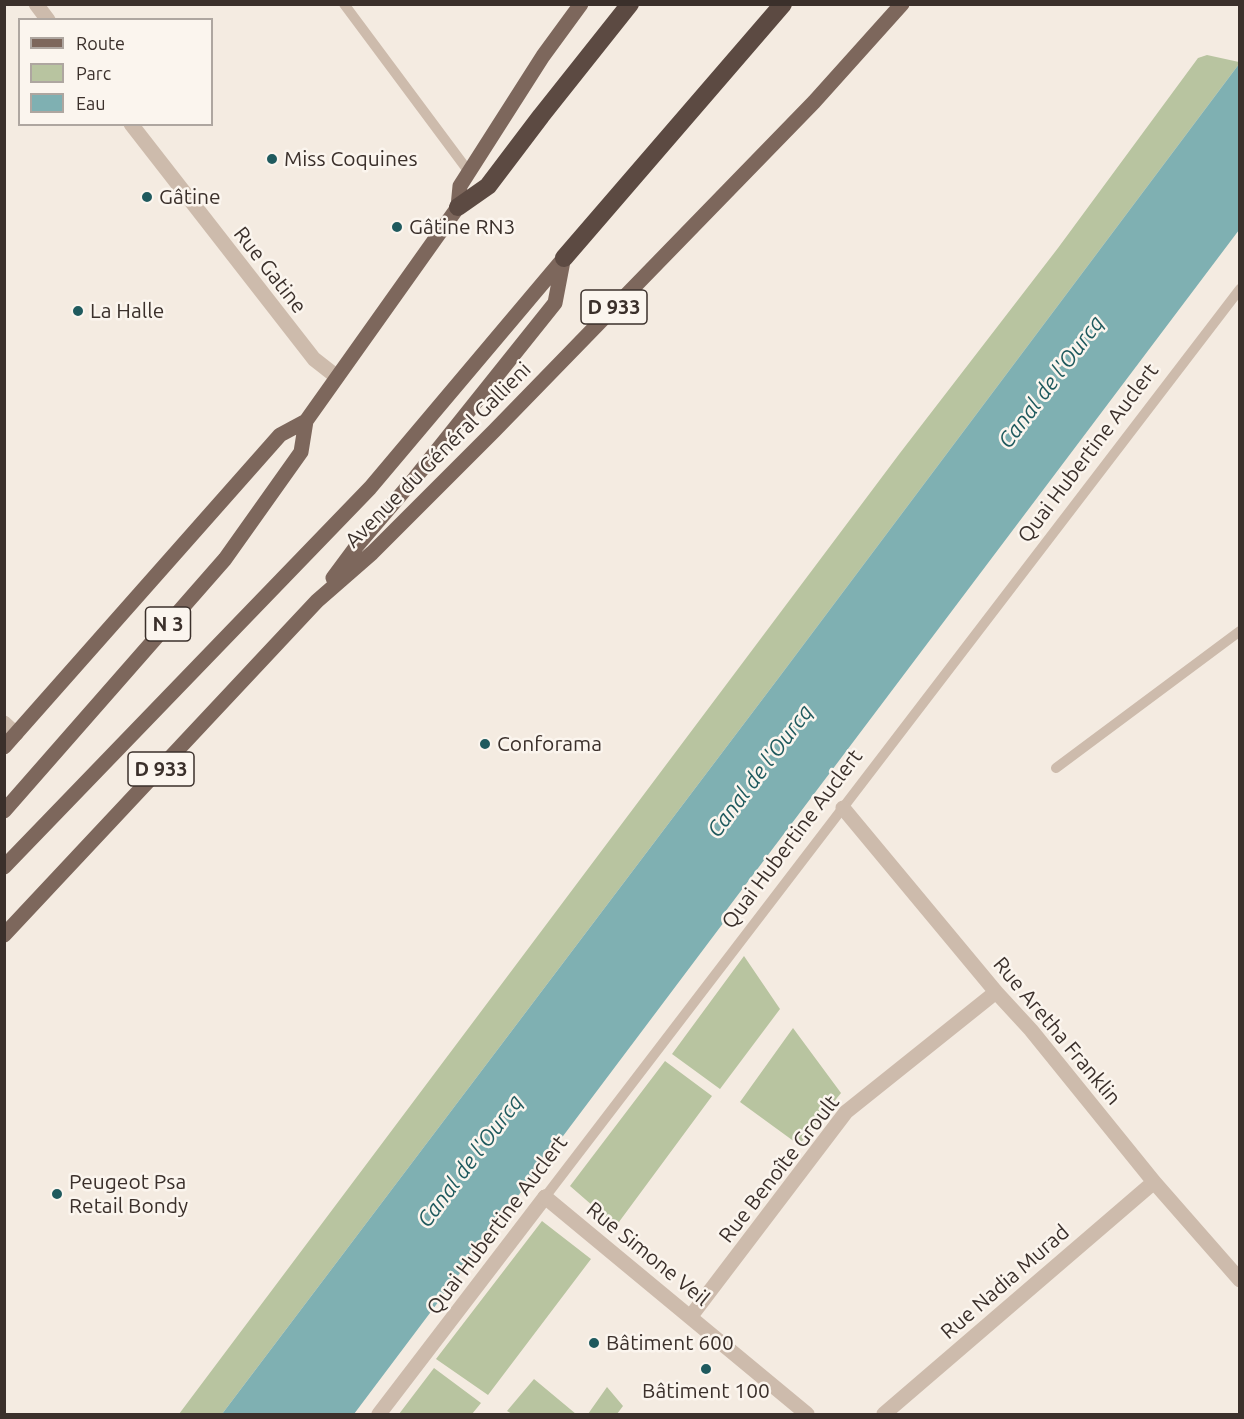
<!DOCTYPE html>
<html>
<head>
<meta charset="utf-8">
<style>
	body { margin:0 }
	#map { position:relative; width:1244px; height:1419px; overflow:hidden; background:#f4ebe1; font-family:Ubuntu,sans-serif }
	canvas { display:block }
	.frame { position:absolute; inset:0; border:6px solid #3b302b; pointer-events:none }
	.legend { position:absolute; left:18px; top:18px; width:195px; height:108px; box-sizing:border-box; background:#fbf5ee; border:2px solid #aea6a0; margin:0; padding:8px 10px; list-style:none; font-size:18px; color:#3b302b }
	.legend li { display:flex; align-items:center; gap:12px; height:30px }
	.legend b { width:30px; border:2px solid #aea6a0 }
</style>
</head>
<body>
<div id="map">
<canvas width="1244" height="1419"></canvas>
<div class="frame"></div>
<ul class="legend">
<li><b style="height:8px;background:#7d675c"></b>Route</li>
<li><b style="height:16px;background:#b8c4a0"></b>Parc</li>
<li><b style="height:16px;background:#7fb0b2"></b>Eau</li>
</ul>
</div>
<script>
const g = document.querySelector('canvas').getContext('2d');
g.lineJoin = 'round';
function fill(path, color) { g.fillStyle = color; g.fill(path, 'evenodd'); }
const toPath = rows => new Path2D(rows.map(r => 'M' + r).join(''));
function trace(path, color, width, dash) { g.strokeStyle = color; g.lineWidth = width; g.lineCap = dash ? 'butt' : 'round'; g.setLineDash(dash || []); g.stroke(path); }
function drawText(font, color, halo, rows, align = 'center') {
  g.font = font + ' Ubuntu,sans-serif'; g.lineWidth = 5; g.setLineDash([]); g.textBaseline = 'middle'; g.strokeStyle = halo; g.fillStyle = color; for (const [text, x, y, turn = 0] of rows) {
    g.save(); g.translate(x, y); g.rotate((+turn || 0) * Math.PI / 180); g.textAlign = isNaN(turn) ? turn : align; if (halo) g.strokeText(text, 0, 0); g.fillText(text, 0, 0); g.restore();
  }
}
fill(toPath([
	[1207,55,1239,62,1239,64,777,680,222,1414,179,1414,900,453,1058,248,1198,58],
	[744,956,780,1009,720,1089,672,1054],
	[793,1028,841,1093,799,1145,740,1102],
	[665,1061,712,1096,616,1226,570,1186],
	[542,1221,591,1259,488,1395,436,1359],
	[434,1368,481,1403,472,1414,399,1414],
	[534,1379,576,1414,512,1414,507,1411],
	[607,1387,623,1406,617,1414,588,1414]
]), '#b8c4a0');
fill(toPath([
	[1239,64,1239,230,725,912,724,922,354,1414,222,1414,777,680]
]), '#7fb0b2');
trace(toPath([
	[344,4,469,172],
	[1056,768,1240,631],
	[545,1197,1240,289]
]), '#cdbbac', 10);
trace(toPath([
	[379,1414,545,1197]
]), '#cdbbac', 15);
trace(toPath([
	[36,4,48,20],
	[131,124,314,359,337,377],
	[4,723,16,734],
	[843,808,996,992,1031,1030,1154,1182,1240,1280],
	[545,1197,807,1414],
	[691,1316,846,1112,996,992],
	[884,1414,1154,1182]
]), '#cdbbac', 15);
trace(toPath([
	[333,578,356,547,415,478,555,303,563,261],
	[4,747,280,435,306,421,458,207,460,186,543,56,581,4],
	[4,811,225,559,301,452,306,421],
	[4,867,370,488,564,258],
	[4,935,317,601,372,553,494,431,814,102,902,4]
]), '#7d675c', 15);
trace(toPath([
	[458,207,488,186,541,116,630,4],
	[564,258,783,4]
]), '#5c4a42', 18);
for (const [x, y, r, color] of [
	[272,159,6,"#1f5a5e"],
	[147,197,6,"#1f5a5e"],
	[397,227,6,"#1f5a5e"],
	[78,311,6,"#1f5a5e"],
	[485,744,6,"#1f5a5e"],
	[57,1194,6,"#1f5a5e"],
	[594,1343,6,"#1f5a5e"],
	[706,1369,6,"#1f5a5e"]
]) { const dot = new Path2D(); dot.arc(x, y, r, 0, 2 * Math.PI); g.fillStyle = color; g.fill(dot); trace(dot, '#fbf5ee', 2); }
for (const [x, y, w] of [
	[614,307,66],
	[168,624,45],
	[161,769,66]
]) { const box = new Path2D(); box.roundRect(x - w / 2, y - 17, w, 34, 4.5); g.fillStyle = '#fbf5ee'; g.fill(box); trace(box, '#3b302b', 1.5); }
drawText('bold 20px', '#3b302b', null, [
	["D 933",614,307],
	["N 3",168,624],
	["D 933",161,769]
]);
drawText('21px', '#3b302b', '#fbf5ee', [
	["Miss Coquines",284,159],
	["Gâtine",159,197],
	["Gâtine RN3",409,227],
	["La Halle",90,311],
	["Conforama",497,744],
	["Peugeot Psa",69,1182],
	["Retail Bondy",69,1206],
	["Bâtiment 600",606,1343],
	["Bâtiment 100",706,1391,"center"]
], 'left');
drawText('21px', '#3b302b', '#fbf5ee', [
	["Rue Gatine",270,270,52],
	["Quai Hubertine Auclert",1088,453,-53],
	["Avenue du Général Gallieni",438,455,-45],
	["Quai Hubertine Auclert",792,839,-53],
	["Rue Aretha Franklin",1057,1031,50],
	["Rue Benoîte Groult",779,1169,-52],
	["Quai Hubertine Auclert",497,1225,-53],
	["Rue Simone Veil",648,1254,39],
	["Rue Nadia Murad",1005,1282,-41]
]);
drawText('italic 22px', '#1f5a5e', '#fbf5ee', [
	["Canal de l'Ourcq",1051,382,-53],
	["Canal de l'Ourcq",760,771,-53],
	["Canal de l'Ourcq",470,1161,-53]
]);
</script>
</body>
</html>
